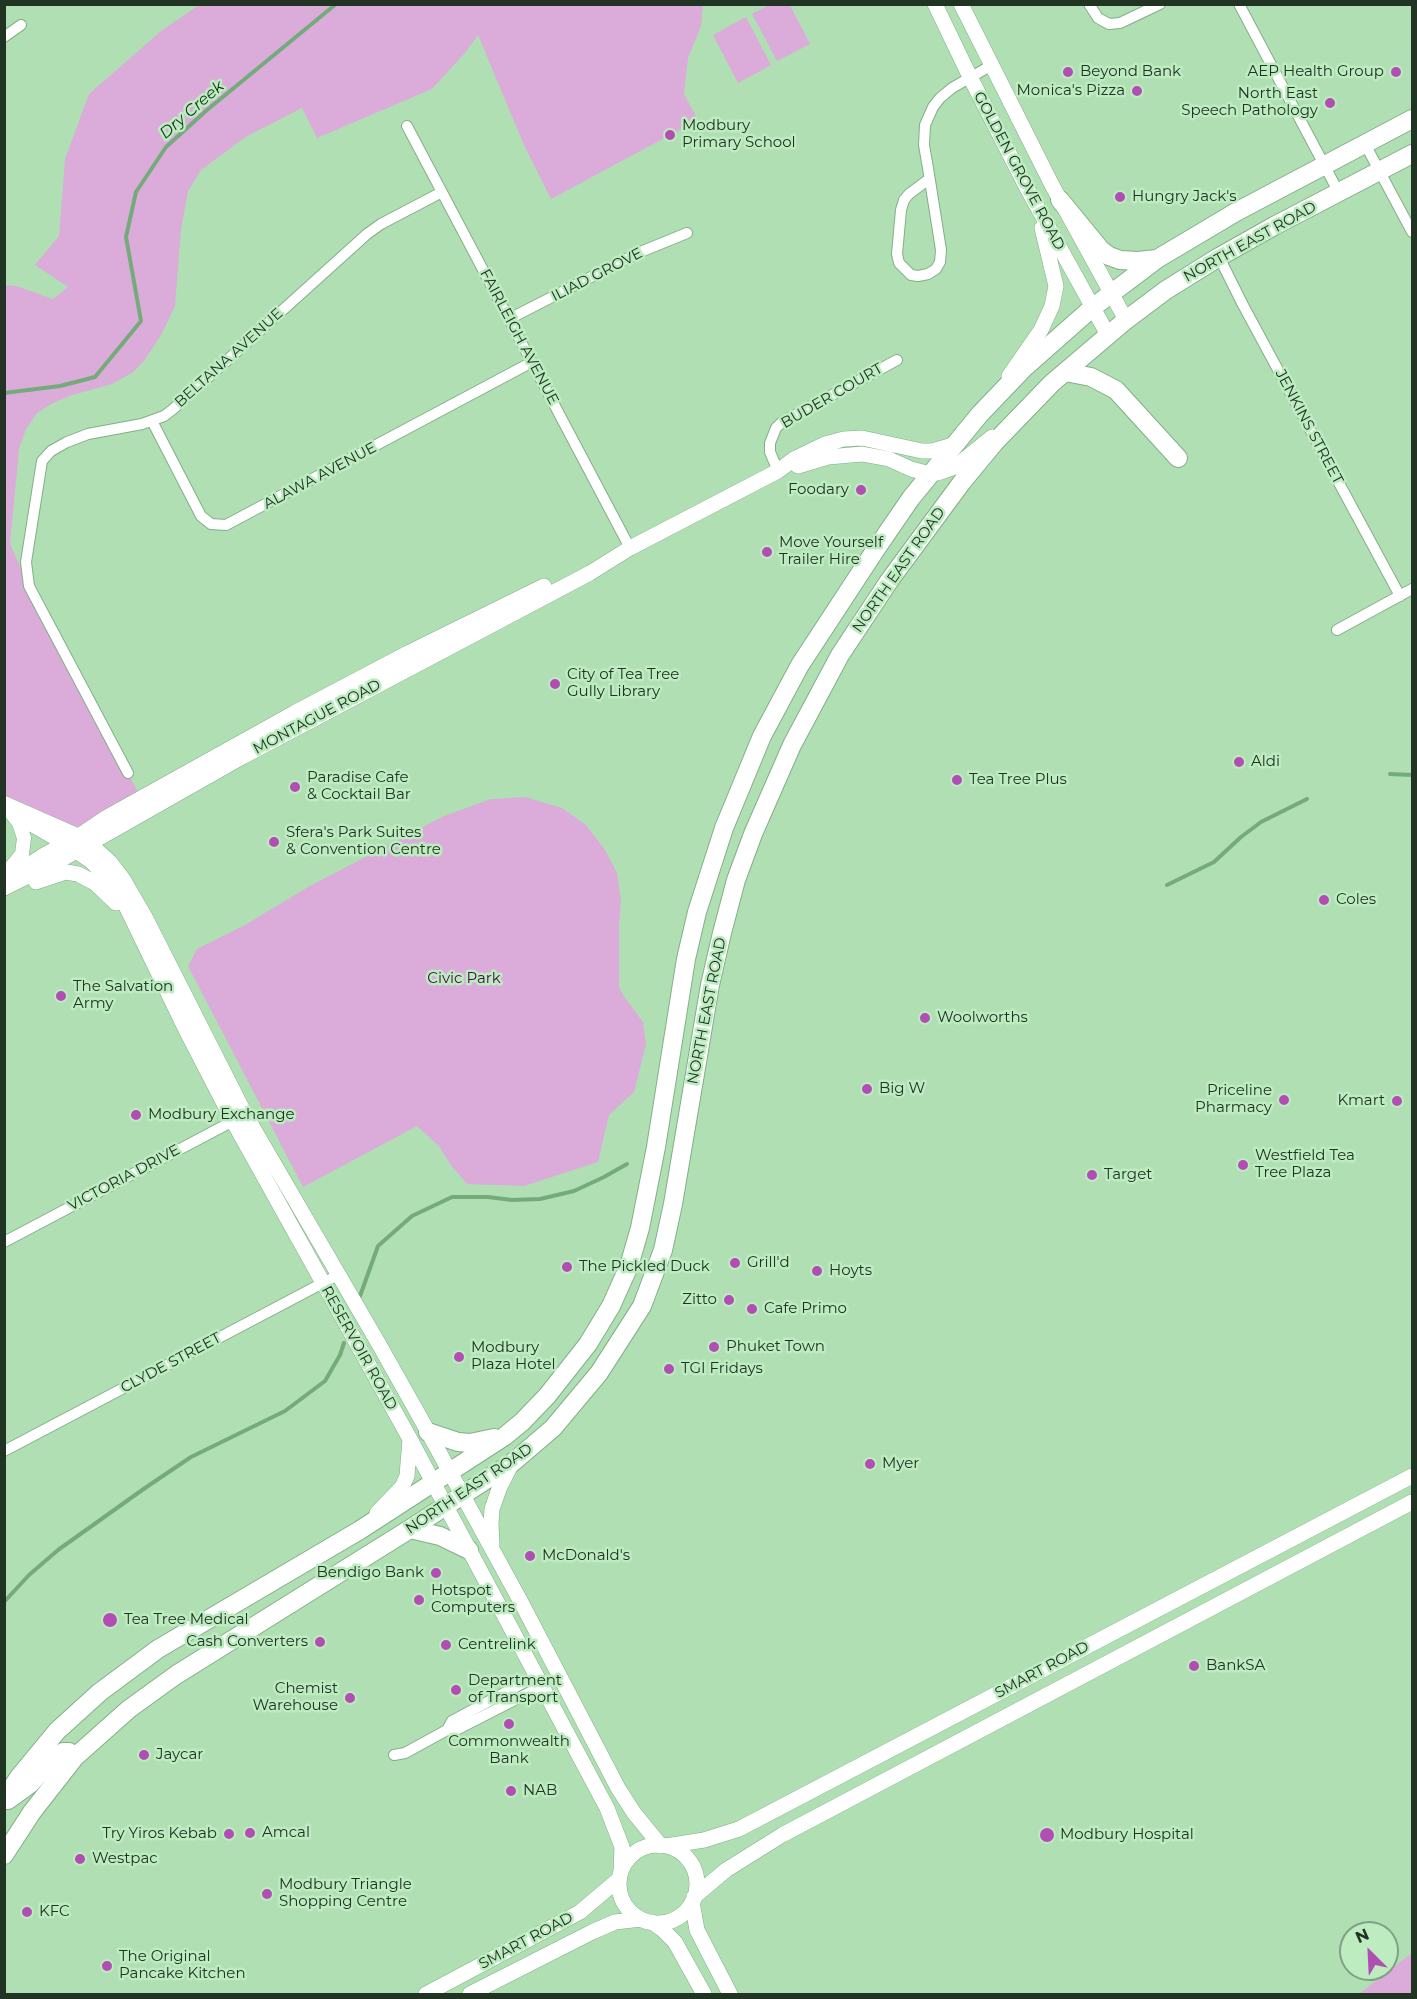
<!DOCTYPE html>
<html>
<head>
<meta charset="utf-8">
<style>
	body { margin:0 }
	#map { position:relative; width:1417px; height:1999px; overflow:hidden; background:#b0dfb4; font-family:Montserrat,sans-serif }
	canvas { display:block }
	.frame { position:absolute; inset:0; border:6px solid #213323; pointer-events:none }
	.north { position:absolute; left:1339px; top:1921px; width:60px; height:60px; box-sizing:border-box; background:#bdecc1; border:2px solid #7fa282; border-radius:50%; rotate:336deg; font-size:16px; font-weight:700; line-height:24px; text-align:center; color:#213323 }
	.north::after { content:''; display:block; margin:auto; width:21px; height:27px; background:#b24eb3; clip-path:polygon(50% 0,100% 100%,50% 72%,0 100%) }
</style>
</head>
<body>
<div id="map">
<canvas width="1417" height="1999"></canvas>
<div class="frame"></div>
<div class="north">N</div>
</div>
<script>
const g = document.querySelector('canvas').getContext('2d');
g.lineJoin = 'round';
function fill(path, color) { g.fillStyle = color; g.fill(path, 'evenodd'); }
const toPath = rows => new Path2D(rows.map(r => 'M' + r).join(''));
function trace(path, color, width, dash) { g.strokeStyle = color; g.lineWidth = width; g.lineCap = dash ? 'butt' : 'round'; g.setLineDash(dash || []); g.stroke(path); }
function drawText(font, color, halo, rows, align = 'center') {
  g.font = font + ' Montserrat,sans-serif'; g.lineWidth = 5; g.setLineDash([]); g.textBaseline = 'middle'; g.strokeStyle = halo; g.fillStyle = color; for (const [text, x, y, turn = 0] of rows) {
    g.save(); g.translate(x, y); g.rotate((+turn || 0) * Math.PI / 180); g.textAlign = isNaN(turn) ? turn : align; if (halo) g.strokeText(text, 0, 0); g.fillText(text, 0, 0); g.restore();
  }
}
fill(toPath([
	[199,5,703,5,701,26,688,58,684,94,698,120,551,199,524,145,478,35,464,54,432,89,317,138,302,108,247,136,201,170,188,191,181,229,175,306,161,335,144,361,132,373,112,384,72,395,51,404,37,413,26,429,19,449,10,544,29,586,141,798,79,836,5,803,4,285,16,286,53,299,68,287,35,265,59,236,65,159,89,94,161,31],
	[769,5,790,5,810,44,777,61,752,14],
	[746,17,771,65,738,83,713,35],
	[525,797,562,808,586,825,605,850,617,873,621,900,619,927,619,987,625,998,643,1022,646,1044,634,1092,609,1115,598,1162,524,1186,467,1184,450,1164,439,1146,417,1126,303,1187,188,966,197,949,245,925,308,887,444,816,491,799],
	[1412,1953,1412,1994,1359,1994]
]), '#dbabda');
trace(toPath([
	[4,393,60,386,95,377,141,321,126,237,136,192,166,147,207,110,336,4],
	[1390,774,1412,775],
	[1167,885,1214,862,1241,837,1261,822,1307,799],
	[360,1296,378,1246,412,1216,452,1197,488,1197,512,1200,540,1199,574,1191,604,1177,627,1164],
	[4,1602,29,1575,58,1550,145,1488,191,1457,285,1411,325,1381,340,1355,344,1343]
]), '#75ab7b', 4);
const minor = toPath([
	[1089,4,1098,18,1109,24,1120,23,1160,4],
	[1239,4,1339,193],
	[4,37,21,25],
	[407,126,630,548],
	[1365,144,1412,232],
	[929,179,909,194,904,200,901,210,897,254,899,263,911,275,918,276,928,274,936,269,940,262,941,250,928,168,924,145,925,125,933,107,940,98,952,88,992,65],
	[1219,257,1243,305,1400,596],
	[509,319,638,253,687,233],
	[152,421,201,516,211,524,226,525,532,362],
	[778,471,770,452,770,443,776,428,782,422,897,360],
	[1337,630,1412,589],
	[128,773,29,586,26,562,42,461,51,451,67,442,88,434,142,424,164,416,172,410,367,234,381,224,442,192],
	[4,1242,237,1119],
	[4,1451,338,1275],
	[447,1730,452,1721,536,1676],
	[394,1755,405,1753,447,1730,458,1729,542,1686]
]);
const tertiary = toPath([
	[4,803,79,836],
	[25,821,65,844],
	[4,876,22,854,24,838,19,823,12,814]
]);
const secondary = toPath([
	[935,4,970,77,1028,190,1108,335],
	[961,4,1053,187,1126,320],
	[1009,376,1041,330,1052,306,1056,286,1042,228],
	[798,466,828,457,862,454,889,459,911,469,930,474,941,472,955,467,992,437],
	[79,836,89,843,110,862,123,879,144,915,245,1114,380,1346,421,1419,521,1602,618,1788,634,1813,661,1846],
	[65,844,91,861,111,882,123,900,185,1028,233,1121,410,1439,607,1808,622,1847,621,1871],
	[7,879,44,855,79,836,107,817,294,713,408,653,544,586],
	[36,882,66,872,78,874,95,883,116,903],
	[4,888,64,858,242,757,590,573,630,548,778,471,794,459,825,444,844,439,862,438,922,451,932,451,953,445],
	[377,1513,402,1487,407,1476,410,1439],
	[492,1545,491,1524,492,1509,499,1489,512,1463],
	'619 1884a39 39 0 1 1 78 0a39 39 0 1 1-78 0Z',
	[666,1846,704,1840,739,1829,1412,1476],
	[694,1897,726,1870,782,1835,1412,1502],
	[692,1902,697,1930,730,1994],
	[652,1922,662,1929,675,1942,704,1994],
	[426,1994,580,1912,619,1879],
	[470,1994,592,1932,615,1922,641,1919]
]);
const primary = toPath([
	[1060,200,1101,250,1109,256,1120,260,1138,261,1157,259],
	[1092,308,1157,259,1236,212,1412,119],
	[1126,320,1166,290,1219,257,1274,226,1412,154]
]);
const trunk = toPath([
	[1065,372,1091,377,1116,390,1178,458],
	[428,1432,458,1442,470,1443,494,1438],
	[410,1529,440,1536,469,1550],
	[4,1800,19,1777,57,1731,100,1692,158,1649,360,1530,505,1436,522,1422,547,1396,588,1344,611,1306,629,1266,640,1228,656,1147,686,959,697,912,724,828,762,736,800,665,876,549,911,498,980,414,1024,368,1092,308],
	[8,1800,30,1784,49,1763,63,1752,69,1752,75,1757],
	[4,1855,32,1812,75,1757,129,1709,176,1675,410,1529,512,1463,553,1428,599,1373,642,1306,663,1250,673,1204,710,985,722,933,736,880,753,834,792,745,840,655,889,581,962,482,995,442,1052,383,1126,320]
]);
trace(minor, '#83af87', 12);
trace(tertiary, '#83af87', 15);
trace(secondary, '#83af87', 16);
trace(primary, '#83af87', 20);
trace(trunk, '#83af87', 20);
trace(minor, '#fff', 10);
trace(tertiary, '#fff', 14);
trace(secondary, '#fff', 15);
trace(primary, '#fff', 18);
trace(trunk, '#fff', 18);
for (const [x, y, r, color] of [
	[1068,72,6,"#b24eb3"],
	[1396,72,6,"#b24eb3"],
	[1137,91,6,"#b24eb3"],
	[1330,103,6,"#b24eb3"],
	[670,135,6,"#b24eb3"],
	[1120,197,6,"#b24eb3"],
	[861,490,6,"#b24eb3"],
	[767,552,6,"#b24eb3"],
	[555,684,6,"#b24eb3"],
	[1239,762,6,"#b24eb3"],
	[957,780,6,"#b24eb3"],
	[295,787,6,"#b24eb3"],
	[274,842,6,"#b24eb3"],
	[1324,900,6,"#b24eb3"],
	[61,996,6,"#b24eb3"],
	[925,1018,6,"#b24eb3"],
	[867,1089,6,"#b24eb3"],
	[1284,1100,6,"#b24eb3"],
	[1397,1101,6,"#b24eb3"],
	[136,1115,6,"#b24eb3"],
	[1243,1165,6,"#b24eb3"],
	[1092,1175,6,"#b24eb3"],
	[735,1263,6,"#b24eb3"],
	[567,1267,6,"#b24eb3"],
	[817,1271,6,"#b24eb3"],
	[729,1300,6,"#b24eb3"],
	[752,1309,6,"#b24eb3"],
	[714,1347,6,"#b24eb3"],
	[459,1357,6,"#b24eb3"],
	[669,1369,6,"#b24eb3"],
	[870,1464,6,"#b24eb3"],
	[530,1556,6,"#b24eb3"],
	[436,1573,6,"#b24eb3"],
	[419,1600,6,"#b24eb3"],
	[110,1620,8,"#b24eb3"],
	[320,1642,6,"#b24eb3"],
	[446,1645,6,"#b24eb3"],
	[1194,1666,6,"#b24eb3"],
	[456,1690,6,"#b24eb3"],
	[350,1698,6,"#b24eb3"],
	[509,1724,6,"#b24eb3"],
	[144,1755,6,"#b24eb3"],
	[511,1791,6,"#b24eb3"],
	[250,1833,6,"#b24eb3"],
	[229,1834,6,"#b24eb3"],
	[1047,1835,8,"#b24eb3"],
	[80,1859,6,"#b24eb3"],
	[267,1894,6,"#b24eb3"],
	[27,1912,6,"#b24eb3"],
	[107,1966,6,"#b24eb3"]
]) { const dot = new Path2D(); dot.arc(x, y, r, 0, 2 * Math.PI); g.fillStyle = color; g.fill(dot); trace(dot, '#bdecc1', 2); }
drawText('15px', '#213323', '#bdecc1', [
	["Beyond Bank",1080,72],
	["AEP Health Group",1384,72,"right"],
	["Monica's Pizza",1125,91,"right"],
	["North East",1318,94,"right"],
	["Speech Pathology",1318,111,"right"],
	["Modbury",682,126],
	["Primary School",682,143],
	["Hungry Jack's",1132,197],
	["Foodary",849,490,"right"],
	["Move Yourself",779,543],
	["Trailer Hire",779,560],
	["City of Tea Tree",567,675],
	["Gully Library",567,692],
	["Aldi",1251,762],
	["Paradise Cafe",307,778],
	["& Cocktail Bar",307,795],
	["Tea Tree Plus",969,780],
	["Sfera's Park Suites",286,833],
	["& Convention Centre",286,850],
	["Coles",1336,900],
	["The Salvation",73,987],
	["Army",73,1004],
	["Woolworths",937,1018],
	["Big W",879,1089],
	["Priceline",1272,1091,"right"],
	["Pharmacy",1272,1108,"right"],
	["Kmart",1385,1101,"right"],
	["Modbury Exchange",148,1115],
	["Westfield Tea",1255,1156],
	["Tree Plaza",1255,1173],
	["Target",1104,1175],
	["Grill'd",747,1263],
	["The Pickled Duck",579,1267],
	["Hoyts",829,1271],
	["Zitto",717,1300,"right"],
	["Cafe Primo",764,1309],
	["Phuket Town",726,1347],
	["Modbury",471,1348],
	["Plaza Hotel",471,1365],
	["TGI Fridays",681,1369],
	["Myer",882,1464],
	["McDonald's",542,1556],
	["Bendigo Bank",424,1573,"right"],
	["Hotspot",431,1591],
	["Computers",431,1608],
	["Tea Tree Medical",124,1620],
	["Cash Converters",308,1642,"right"],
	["Centrelink",458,1645],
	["BankSA",1206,1666],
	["Department",468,1681],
	["of Transport",468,1698],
	["Chemist",338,1689,"right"],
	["Warehouse",338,1706,"right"],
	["Commonwealth",509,1742,"center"],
	["Bank",509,1759,"center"],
	["Jaycar",156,1755],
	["NAB",523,1791],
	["Amcal",262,1833],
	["Try Yiros Kebab",217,1834,"right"],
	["Modbury Hospital",1060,1835],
	["Westpac",92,1859],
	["Modbury Triangle",279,1885],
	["Shopping Centre",279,1902],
	["KFC",39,1912],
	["The Original",119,1957],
	["Pancake Kitchen",119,1974]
], 'left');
drawText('15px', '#213323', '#bdecc1', [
	["GOLDEN GROVE ROAD",1019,171,62],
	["NORTH EAST ROAD",1250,242,-29],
	["ILIAD GROVE",597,275,-27],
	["FAIRLEIGH AVENUE",519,337,62],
	["BELTANA AVENUE",229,358,-42],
	["BUDER COURT",832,396,-30],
	["JENKINS STREET",1309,427,62],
	["ALAWA AVENUE",320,476,-28],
	["NORTH EAST ROAD",899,570,-55],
	["MONTAGUE ROAD",317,717,-28],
	["NORTH EAST ROAD",707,1011,-79],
	["VICTORIA DRIVE",124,1178,-28],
	["RESERVOIR ROAD",359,1348,61],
	["CLYDE STREET",171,1363,-28],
	["NORTH EAST ROAD",469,1489,-34],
	["SMART ROAD",1042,1670,-28],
	["SMART ROAD",526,1941,-28]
]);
drawText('15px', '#460848', '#bdecc1', [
	["Civic Park",464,979]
]);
drawText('italic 16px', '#0f3616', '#bdecc1', [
	["Dry Creek",192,110,-41]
]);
</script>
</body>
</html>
